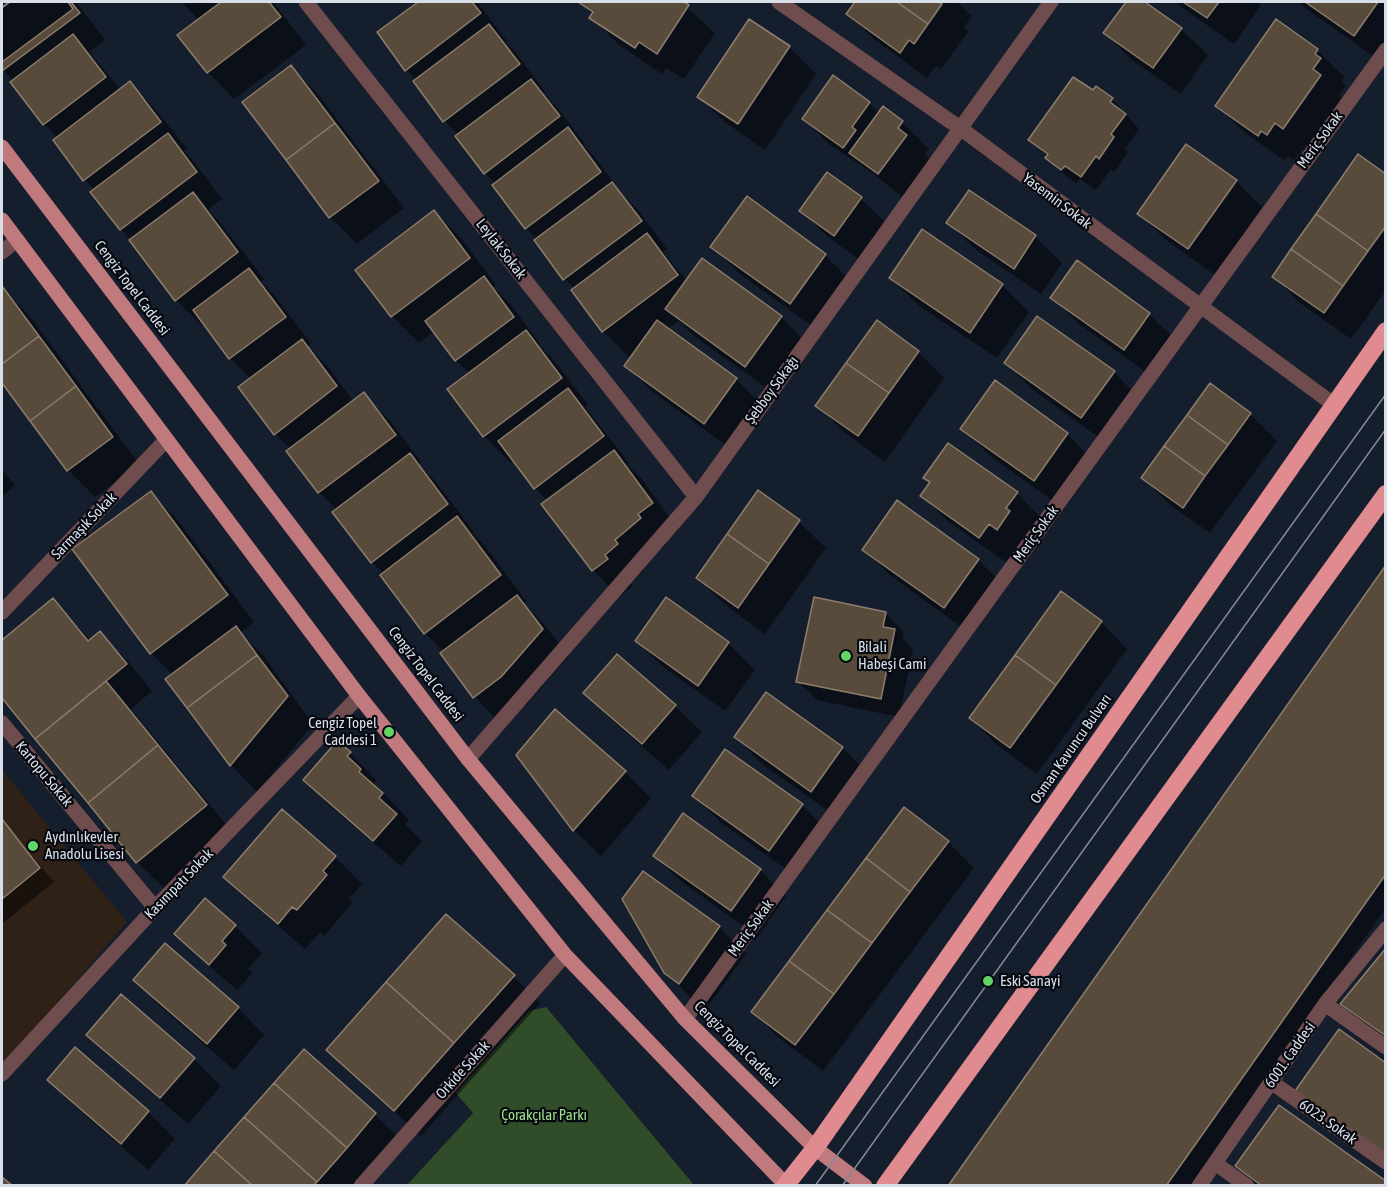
<!DOCTYPE html>
<html>
<head>
<meta charset="utf-8">
<style>
	body { margin:0 }
	#map { position:relative; width:1387px; height:1187px; overflow:hidden; background:#151e2d; font-family:"Asap Condensed",sans-serif }
	canvas { display:block }
	.frame { position:absolute; inset:0; border:3px solid #d9dfe9; pointer-events:none }
</style>
</head>
<body>
<div id="map">
<canvas width="1387" height="1187"></canvas>
<div class="frame"></div>
</div>
<script>
const g = document.querySelector('canvas').getContext('2d');
g.lineJoin = 'round';
function fill(path, color) { g.fillStyle = color; g.fill(path, 'evenodd'); }
const toPath = rows => new Path2D(rows.map(r => 'M' + r).join(''));
function trace(path, color, width, dash) { g.strokeStyle = color; g.lineWidth = width; g.lineCap = dash ? 'butt' : 'round'; g.setLineDash(dash || []); g.stroke(path); }
function drawText(font, color, halo, rows, align = 'center') {
  g.font = font + ' "Asap Condensed",sans-serif'; g.lineWidth = 4.5; g.setLineDash([]); g.textBaseline = 'middle'; g.strokeStyle = halo; g.fillStyle = color; for (const [text, x, y, turn = 0] of rows) {
    g.save(); g.translate(x, y); g.rotate((+turn || 0) * Math.PI / 180); g.textAlign = isNaN(turn) ? turn : align; if (halo) g.strokeText(text, 0, 0); g.fillText(text, 0, 0); g.restore();
  }
}
fill(toPath([
	[2,770,127,922,2,1066]
]), '#302117');
fill(toPath([
	[546,1007,694,1185,407,1185,473,1113,456,1093,529,1011]
]), '#314c29');
fill(toPath([
	[2,2,76,2,105,40,89,52,121,90,130,83,156,110,187,149,184,151,194,162,222,199,208,210,219,221,264,279,261,282,275,296,311,344,308,347,328,367,354,402,364,394,390,421,421,462,419,464,436,482,473,531,472,532,484,545,527,602,524,604,543,623,569,656,527,704,501,724,475,697,442,654,444,652,425,633,384,574,372,562,337,510,319,492,288,451,291,449,275,434,251,379,230,358,205,324,202,326,176,300,132,241,121,229,95,190,85,180,55,140,58,138,44,124,12,82,13,81,2,68],
	[181,2,273,2,306,45,234,99,208,72,179,35,199,20],
	[420,2,477,2,507,41,505,42,516,53,545,92,543,93,557,107,585,144,583,145,594,156,623,195,638,210,667,249,663,252,687,281,781,317,807,343,772,392,694,336,679,321,667,329,736,379,763,406,731,449,653,392,626,366,631,359,603,331,573,291,575,289,565,279,536,241,537,239,526,228,496,184,485,173,459,135,445,121,417,80,407,70,379,33],
	[580,2,681,2,715,33,684,79,666,68,662,74,618,44,591,17,593,15],
	[857,2,957,2,972,16,964,27,968,32,941,69,936,66,927,78,875,40,848,14],
	[1128,2,1142,2,1181,29,1208,55,1181,94,1132,60,1105,33],
	[1174,2,1258,2,1261,5,1234,44],
	[1299,2,1386,2,1386,55,1381,62,1308,10],
	[1276,21,1317,50,1344,77,1341,81,1346,86,1339,95,1347,103,1310,155,1302,149,1294,160,1288,156,1285,161,1244,132,1217,106],
	[789,47,816,74,765,150,726,123,699,97],
	[291,67,317,93,404,208,357,244,330,217,244,102],
	[1093,92,1112,99,1139,129,1125,149,1128,152,1114,172,1111,169,1096,190,1080,179,1076,183,1061,172,1047,158,1048,156,1030,140],
	[869,103,879,113,883,108,902,122,929,149,925,154,933,163,906,200,871,172,830,145,804,119],
	[827,174,861,199,888,225,861,261,828,237,801,211],
	[1386,175,1386,290,1351,339,1300,303,1274,276],
	[1236,181,1262,207,1215,275,1166,240,1139,214],
	[969,192,1035,237,1062,263,1041,294,975,249,948,223],
	[434,212,461,238,496,285,493,287,511,305,540,344,539,345,552,358,588,405,585,407,630,464,627,465,641,478,679,530,664,541,666,545,641,567,644,571,630,582,633,586,619,597,593,570,548,501,535,488,514,460,511,463,484,436,449,389,470,374,456,360,434,331,419,343,392,316,357,270],
	[923,231,1002,285,1029,312,997,358,918,305,891,278],
	[712,247,825,255,852,282,817,330,739,273],
	[2,288,28,314,139,464,95,497,68,470,2,380],
	[1052,297,1149,314,1176,340,1151,376,1079,324],
	[918,352,944,378,885,462,844,432,817,406],
	[1006,363,1114,372,1140,399,1108,444,1032,389],
	[1250,414,1277,441,1210,533,1170,505,1143,478],
	[962,428,1067,434,1094,461,1061,507,989,455],
	[2,470,15,485,2,497],
	[925,478,1017,493,1043,520,1007,563,949,522,922,496,931,483],
	[151,493,177,519,254,622,240,633,262,654,313,724,257,792,231,765,167,679,173,675,151,653],
	[758,493,799,522,826,548,765,634,724,604,698,578],
	[864,549,978,560,1005,586,971,634,891,576],
	[1386,567,1386,908,1190,1186,950,1186],
	[53,600,91,641,100,633,127,660,152,691,131,709,232,832,164,888,137,862,2,696,2,642],
	[885,613,904,632,902,638,913,649,899,717,817,700,798,682],
	[1101,622,1127,649,1037,774,997,745,971,718],
	[637,641,728,643,755,670,725,711,663,667],
	[618,656,675,706,702,732,669,770,612,720,585,693],
	[766,694,843,748,869,775,838,818,762,764,736,737],
	[350,753,376,780,374,783,409,820,405,824,422,841,401,866,331,807,305,780],
	[518,755,625,772,651,798,601,856,574,830],
	[694,795,802,805,828,832,797,877,720,822],
	[282,811,335,857,362,884,349,899,353,902,324,936,320,932,305,949,252,903,225,877],
	[2,820,54,882,2,924],
	[948,842,974,868,823,1071,779,1038,753,1012],
	[655,856,760,870,786,896,758,937,682,882],
	[643,873,719,927,746,954,706,1009,693,1000,666,972],
	[235,926,262,953,248,969,252,973,237,990,202,960,176,934],
	[1386,951,1386,1039,1356,1018,1342,1004],
	[513,976,540,1003,421,1136,328,1050],
	[135,980,238,1008,264,1035,234,1070,161,1007],
	[121,997,194,1059,221,1086,188,1124,115,1061,88,1034],
	[76,1049,148,1112,175,1139,148,1170,76,1107,49,1080],
	[305,1052,375,1115,402,1141,363,1186,187,1186],
	[1237,1166,1386,1186,1258,1186]
]), '#0007');
const building = toPath([
	[9,2,71,2,80,13,2,71,2,7,9,2],
	[10,2,68,2,73,9,2,62,2,8,10,2],
	[221,2,269,2,281,17,207,73,177,35,221,2],
	[418,2,472,2,481,13,405,71,377,32,418,2],
	[578,2,684,2,689,5,657,54,639,42,635,48,589,18,593,12,578,2],
	[855,2,897,2,928,24,914,44,909,40,900,53,846,14,855,2],
	[897,2,938,2,942,4,928,24,897,2],
	[1126,2,1145,2,1182,28,1153,68,1103,33,1126,2],
	[1183,2,1219,2,1207,18,1183,2],
	[1305,2,1378,2,1354,36,1305,2],
	[749,19,790,46,738,124,697,97,749,19],
	[1276,19,1318,49,1315,54,1321,58,1313,69,1321,75,1283,129,1275,123,1267,135,1261,131,1258,136,1215,106,1276,19],
	[489,24,520,64,443,122,413,81,489,24],
	[73,34,106,77,43,125,10,82,73,34],
	[291,65,335,123,286,160,242,102,291,65],
	[833,75,870,102,852,127,856,130,843,148,802,119,833,75],
	[1073,77,1093,90,1096,86,1113,98,1110,102,1126,114,1111,134,1114,137,1099,159,1096,156,1081,177,1065,166,1061,170,1045,158,1048,154,1028,140,1073,77],
	[531,79,560,116,484,174,455,136,531,79],
	[130,81,161,122,83,181,53,140,130,81],
	[883,106,903,121,898,128,907,135,878,174,849,153,883,106],
	[335,123,379,181,329,218,286,160,335,123],
	[568,127,601,172,525,229,492,185,568,127],
	[168,133,197,172,120,230,90,192,168,133],
	[1186,144,1237,180,1188,249,1137,214,1186,144],
	[1358,154,1386,174,1386,226,1368,251,1316,214,1358,154],
	[827,172,862,197,834,236,799,211,827,172],
	[612,182,642,221,563,280,534,240,612,182],
	[969,190,1036,235,1014,269,946,223,969,190],
	[193,192,238,252,175,301,129,240,193,192],
	[747,196,826,254,790,304,710,247,747,196],
	[434,210,470,258,391,317,355,270,434,210],
	[1316,214,1368,251,1343,286,1291,249,1316,214],
	[922,229,1003,284,970,333,889,278,922,229],
	[647,233,678,275,602,332,571,290,647,233],
	[1291,249,1343,286,1324,313,1272,277,1291,249],
	[702,258,782,316,745,367,665,309,702,258],
	[1077,260,1150,313,1124,350,1050,298,1077,260],
	[249,268,286,317,229,359,193,310,249,268],
	[484,276,514,317,455,361,425,321,484,276],
	[2,286,39,336,2,364,2,286],
	[1037,316,1115,371,1081,418,1004,363,1037,316],
	[657,320,737,378,704,424,624,366,657,320],
	[877,320,919,351,889,393,846,363,877,320],
	[526,330,562,378,483,437,447,389,526,330],
	[39,336,76,386,30,421,2,383,2,364,39,336],
	[302,339,337,386,274,435,238,387,302,339],
	[846,363,889,393,858,436,815,406,846,363],
	[995,380,1068,433,1034,481,960,429,995,380],
	[1210,383,1251,413,1228,445,1187,415,1210,383],
	[76,386,113,437,67,471,30,421,76,386],
	[568,388,604,436,534,489,498,441,568,388],
	[364,392,396,435,318,493,286,451,364,392],
	[1187,415,1228,445,1205,476,1164,446,1187,415],
	[948,443,1018,492,1006,508,1010,511,997,530,989,524,979,538,920,496,930,482,923,478,948,443],
	[1164,446,1205,476,1183,508,1141,478,1164,446],
	[614,450,653,503,638,514,641,518,615,540,618,544,605,555,608,559,592,571,541,504,614,450],
	[410,453,448,504,371,563,332,512,410,453],
	[758,490,800,520,769,564,727,534,758,490],
	[151,491,228,595,150,654,72,549,151,491],
	[897,500,979,559,944,608,862,550,897,500],
	[457,516,501,575,424,634,380,575,457,516],
	[727,534,769,564,738,608,696,578,727,534],
	[1386,565,1386,874,1166,1186,948,1186,1386,565],
	[1061,591,1102,621,1056,685,1015,655,1061,591],
	[517,595,543,629,501,677,473,698,440,653,517,595],
	[666,597,729,642,698,686,635,641,666,597],
	[814,597,886,612,883,627,895,629,881,699,796,682,814,597],
	[53,598,88,641,100,631,127,664,35,739,2,698,2,640,53,598],
	[236,626,257,655,187,708,165,679,236,626],
	[617,654,676,705,642,744,583,693,617,654],
	[257,655,288,696,230,766,187,708,257,655],
	[1015,655,1056,685,1010,748,969,718,1015,655],
	[106,681,158,745,88,803,35,739,106,681],
	[766,692,843,747,811,792,734,737,766,692],
	[555,709,626,771,573,831,516,755,555,709],
	[337,741,351,752,347,756,361,769,359,772,383,793,379,798,397,814,373,841,303,780,337,741],
	[158,745,207,805,136,863,88,803,158,745],
	[725,749,803,804,769,851,692,796,725,749],
	[904,807,949,841,910,892,866,858,904,807],
	[282,809,336,856,323,871,327,875,297,910,292,907,278,924,223,877,282,809],
	[683,813,761,869,731,911,653,856,683,813],
	[2,819,40,868,2,899,2,819],
	[866,858,910,892,872,943,827,910,866,858],
	[643,871,720,926,679,984,664,973,622,899,643,871],
	[205,898,236,925,222,941,226,945,209,965,174,934,205,898],
	[827,910,872,943,834,994,789,961,827,910],
	[446,914,515,975,454,1043,386,982,446,914],
	[165,943,239,1007,207,1044,133,980,165,943],
	[1386,948,1386,1036,1340,1004,1386,948],
	[789,961,834,994,795,1045,751,1012,789,961],
	[386,982,454,1043,394,1111,326,1050,386,982],
	[121,994,195,1058,160,1098,86,1035,121,994],
	[1339,1029,1386,1063,1386,1156,1295,1091,1339,1029],
	[75,1047,149,1111,121,1144,47,1080,75,1047],
	[304,1049,376,1113,347,1148,274,1083,304,1049],
	[274,1083,347,1148,317,1182,244,1117,274,1083],
	[1279,1105,1386,1181,1386,1186,1262,1186,1235,1166,1279,1105],
	[244,1117,317,1182,313,1186,253,1186,214,1151,244,1117],
	[214,1151,253,1186,184,1186,214,1151],
	[2,1177,13,1186,2,1186,2,1177]
]);
fill(building, '#584b3b');
trace(building, '#8c7d6c', 1.5);
trace(toPath([
	[306,2,696,497],
	[779,2,960,128,1333,404],
	[2,252,17,240],
	[2,612,166,440],
	[2,723,155,908],
	[468,759,696,497,1051,2],
	[1325,1004,1386,1047],
	[685,1019,1386,50],
	[2,1074,155,908,359,696],
	[1271,1082,1386,1162],
	[1215,1163,1247,1186],
	[361,1186,565,955],
	[1199,1186,1325,1004,1386,929]
]), '#6f4c4e', 15);
trace(toPath([
	[2,147,468,759,685,1019,815,1148,865,1186],
	[2,220,359,696,565,955,787,1186]
]), '#c07a7e', 15);
trace(toPath([
	[785,1186,815,1148,1386,331],
	[885,1186,1386,494]
]), '#e08b90', 18);
trace(toPath([
	[815,1186,1386,394],
	[842,1186,1386,429]
]), '#828995', 1.5);
for (const [x, y, r, color] of [
	[846,656,6,"#64d468"],
	[389,732,6,"#64d468"],
	[33,846,6,"#64d468"],
	[988,981,6,"#64d468"]
]) { const dot = new Path2D(); dot.arc(x, y, r, 0, 2 * Math.PI); g.fillStyle = color; g.fill(dot); trace(dot, '#05080e', 2); }
drawText('15px', '#d9dfe9', '#05080e', [
	["Meriç Sokak",1320,140,-54],
	["Yasemin Sokak",1057,201,37],
	["Leylak Sokak",501,249,52],
	["Cengiz Topel Caddesi",132,288,53],
	["Şebboy Sokağı",772,390,-54],
	["Sarmaşık Sokak",84,526,-46],
	["Meriç Sokak",1036,534,-54],
	["Cengiz Topel Caddesi",426,674,53],
	["Osman Kavuncu Bulvarı",1071,749,-55],
	["Kartopu Sokak",44,774,50],
	["Kasımpatı Sokak",179,884,-46],
	["Meriç Sokak",751,928,-54],
	["Cengiz Topel Caddesi",737,1044,45],
	["6001. Caddesi",1290,1055,-55],
	["Orkide Sokak",463,1070,-48],
	["6023. Sokak",1328,1122,35]
]);
drawText('15px', '#d9dfe9', '#05080e', [
	["Bilali",858,647],
	["Habeşi Cami",858,664],
	["Cengiz Topel",377,723,"right"],
	["Caddesi 1",377,740,"right"],
	["Aydınlıkevler",45,837],
	["Anadolu Lisesi",45,854],
	["Eski Sanayi",1000,981]
], 'left');
drawText('15px', '#9ee18b', '#05080e', [
	["Çorakçılar Parkı",544,1115]
]);
</script>
</body>
</html>
